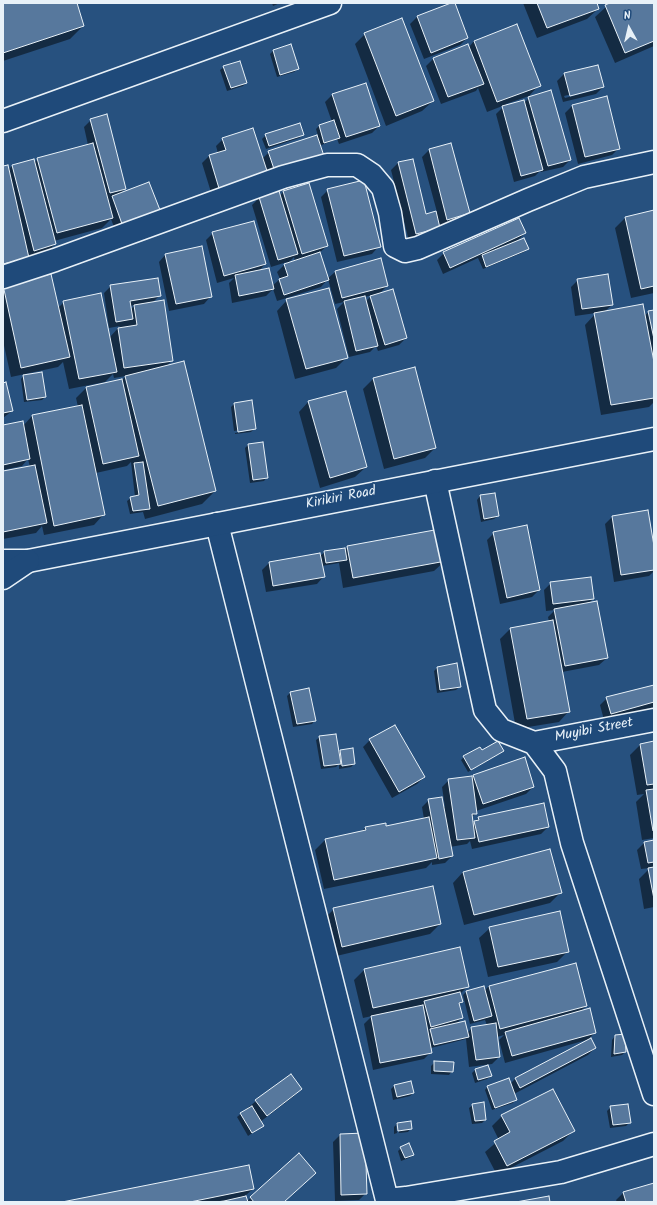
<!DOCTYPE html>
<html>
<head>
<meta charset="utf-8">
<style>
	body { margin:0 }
	#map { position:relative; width:657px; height:1205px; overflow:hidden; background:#27517f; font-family:Kalam,sans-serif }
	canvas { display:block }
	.frame { position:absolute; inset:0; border:4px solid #e8f1f8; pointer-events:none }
	.north { position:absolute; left:609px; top:8px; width:40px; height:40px; -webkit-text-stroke:3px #1f4a7a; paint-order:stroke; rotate:352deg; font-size:11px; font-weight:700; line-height:16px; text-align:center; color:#e8f1f8 }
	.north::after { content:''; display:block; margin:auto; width:14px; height:18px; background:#e8f1f8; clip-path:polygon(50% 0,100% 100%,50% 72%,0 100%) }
</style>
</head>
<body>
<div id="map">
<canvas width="657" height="1205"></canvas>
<div class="frame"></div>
<div class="north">N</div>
</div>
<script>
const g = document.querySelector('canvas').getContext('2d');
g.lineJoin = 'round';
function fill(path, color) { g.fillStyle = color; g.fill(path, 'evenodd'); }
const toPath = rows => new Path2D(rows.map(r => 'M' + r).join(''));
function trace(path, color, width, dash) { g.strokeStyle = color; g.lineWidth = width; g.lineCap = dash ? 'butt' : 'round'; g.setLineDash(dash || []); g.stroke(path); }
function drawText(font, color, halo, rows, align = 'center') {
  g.font = font + ' Kalam,sans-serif'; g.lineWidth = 3.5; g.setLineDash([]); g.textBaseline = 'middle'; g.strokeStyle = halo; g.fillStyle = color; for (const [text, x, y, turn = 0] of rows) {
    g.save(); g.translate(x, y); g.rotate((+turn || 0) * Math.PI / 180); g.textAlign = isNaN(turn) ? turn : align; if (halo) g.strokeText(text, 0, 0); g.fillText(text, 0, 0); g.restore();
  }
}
fill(toPath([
	[3,3,76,3,83,26,70,39,3,61],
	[272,3,280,3,273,6],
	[454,3,467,38,460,45,424,59,410,24,417,17],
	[523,3,595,3,598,9,587,19,537,38],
	[606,3,654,3,654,46,615,63,595,17,607,6],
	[365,34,433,101,422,111,386,126,355,44],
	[474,41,539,85,529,96,506,104,506,106,524,103,529,98,570,160,563,167,541,172,540,171,535,176,514,182,496,114,505,105,487,112,478,88,476,91,441,104,426,66,433,59,469,47],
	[290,46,298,69,294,72,277,77,270,54,273,51],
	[224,67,246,83,243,86,227,91,220,70],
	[564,74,603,87,596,94,563,102,557,81],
	[596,88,596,90,565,98,564,96],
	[332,95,379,126,372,133,339,144,337,139,319,146,214,202,202,163,209,156,218,153,216,146,223,139,262,159,269,152,318,136,316,129,319,126,332,122,325,102],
	[607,98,619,148,612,155,578,164,565,113,572,106],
	[91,120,125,189,120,194,159,210,152,217,115,230,111,219,102,228,54,241,55,244,48,251,28,257,3,272,3,167,8,170,12,166,34,163,38,159,88,145,84,127],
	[266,135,303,135,299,138,266,149,262,139],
	[450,144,469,213,462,220,439,226,439,228,409,241,391,170,398,163,425,215,437,212,422,157,429,150],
	[309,184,327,246,319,253,327,279,335,272,387,286,379,294,406,338,399,345,378,351,376,346,370,352,349,357,337,309,344,302,335,304,328,279,321,287,277,301,273,289,266,296,232,303,229,283,234,278,217,283,206,240,213,233,265,264,258,272,272,286,280,279,277,272,287,262,271,267,252,205,259,198,279,192,280,196,283,192],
	[294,257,295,261,287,264],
	[372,295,366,301,365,297],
	[328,190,379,246,372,254,337,262,321,197],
	[654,211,654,293,631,298,615,228,625,218],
	[525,233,516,242,528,248,524,252,483,269,478,258,443,274,437,260,444,253],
	[166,254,211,296,204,304,169,311,159,262],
	[578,280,612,305,604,312,644,316,649,312,654,311,654,402,649,407,601,415,585,325,596,313,575,316,571,287],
	[3,286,58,308,64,302,109,338,120,326,109,328,104,293,111,286,159,296,152,303,172,360,166,367,215,491,202,504,145,519,143,512,130,514,127,501,131,498,135,497,131,462,127,466,96,473,104,514,94,525,44,535,42,526,36,533,3,539,3,472,30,467,28,459,22,466,3,470,3,426,23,426,32,416,78,407,76,398,86,388,122,380,126,376,114,378,113,374,105,382,69,389,63,362,58,367,11,377,3,341],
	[135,305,130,310,130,306],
	[287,300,347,357,336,368,295,379,277,311],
	[415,368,435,448,425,458,384,469,363,389,373,379],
	[25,374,45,397,42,400,24,402,21,379],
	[3,384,12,411,3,418],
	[309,401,366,467,355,477,320,488,299,412],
	[251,402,255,428,251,432,235,434,235,433,252,430,252,428,234,431,231,407,234,404],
	[248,445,267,477,264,481,250,483,245,448],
	[494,494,498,516,494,519,481,522,477,500,480,496],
	[648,511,654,552,654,571,649,576,614,582,605,524,612,517],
	[494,533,539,590,532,597,500,604,487,540],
	[348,547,445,561,434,571,343,588,339,563,322,566,324,576,317,584,266,592,262,570,269,563,320,554,320,556,325,552,345,550],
	[551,583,593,599,588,604,607,658,599,665,562,672,569,711,559,722,516,729,500,639,510,629,549,622,548,617,555,610,546,611,544,590],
	[437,668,460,686,456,690,437,693,434,671],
	[654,686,654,707,604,720,600,705,607,698],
	[309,689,315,720,312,724,293,727,287,696,290,693],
	[320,737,338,753,340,751,354,764,351,767,339,769,339,764,336,767,321,769,316,740],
	[370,740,424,777,417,784,392,798,363,747],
	[654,742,654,838,642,840,636,802,644,794,637,795,630,755,640,745],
	[481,751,503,751,499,754,468,772,461,760,464,757],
	[524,759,533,787,526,794,476,811,476,813,471,818,472,824,479,818,548,827,541,834,472,849,470,841,467,844,450,847,452,856,445,863,432,865,432,862,426,868,324,889,315,850,326,839,361,832,365,828,385,824,386,827,424,819,422,807,429,800,445,807,442,787,449,780,472,777],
	[654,841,654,907,644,909,639,879,650,868,641,869,637,850,644,843],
	[463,872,561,892,550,903,464,925,453,883],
	[334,909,440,924,430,934,332,957,323,920],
	[490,928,568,951,557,962,488,977,479,938],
	[365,969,468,986,460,994,462,1002,459,1005,462,1018,456,1024,467,1033,472,1028,487,1025,485,1020,470,1024,463,995,466,992,483,987,484,991,489,986,586,1006,580,1012,595,1032,590,1038,595,1048,588,1055,514,1094,516,1099,513,1103,492,1110,485,1090,488,1086,510,1084,515,1079,590,1039,505,1063,499,1040,504,1035,497,1037,499,1057,492,1064,469,1067,466,1039,431,1048,431,1052,424,1059,373,1070,364,1024,372,1016,363,1018,354,980],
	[615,1036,625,1052,622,1055,611,1057,612,1040],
	[435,1062,452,1071,449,1075,431,1074,431,1066],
	[475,1070,491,1076,487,1079,475,1083,472,1073],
	[290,1075,301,1089,294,1096,260,1122,263,1126,248,1136,237,1117,256,1101],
	[411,1082,413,1093,410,1096,393,1100,391,1089,394,1086],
	[473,1105,485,1120,482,1123,472,1124,469,1108],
	[611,1107,630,1122,626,1126,610,1128,607,1111],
	[502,1116,573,1131,563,1141,497,1175,485,1152,499,1140,492,1126],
	[410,1122,411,1128,408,1132,399,1133,398,1125,396,1125,397,1133,394,1134,394,1127,397,1124],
	[340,1135,366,1193,359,1200,335,1201,333,1142],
	[401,1148,413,1155,409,1158,401,1161,398,1151],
	[299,1155,283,1202,67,1202,253,1189,245,1196,246,1202],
	[654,1184,654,1202,617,1202,616,1200,623,1193]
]), '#0007');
const building = toPath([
	[3,3,77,3,84,26,3,53,3,3],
	[451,3,455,3,468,38,431,53,417,16,451,3],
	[537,3,597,3,599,9,547,28,537,3],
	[610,3,654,3,654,41,625,53,605,5,610,3],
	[402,18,434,101,396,116,364,33,402,18],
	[517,24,541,86,497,102,474,41,517,24],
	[291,44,299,69,280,75,273,50,291,44],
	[468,44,484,84,448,97,433,58,468,44],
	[240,61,247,83,231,88,223,66,240,61],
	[598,65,604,87,570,96,564,73,598,65],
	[366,83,380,126,346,137,332,94,366,83],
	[551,90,571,160,548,166,528,97,551,90],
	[607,96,620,149,585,157,572,105,607,96],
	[524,100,543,170,521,176,502,106,524,100],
	[107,114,126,189,110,193,90,119,107,114],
	[334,120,340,138,324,143,319,125,334,120],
	[300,123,304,135,269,146,265,134,300,123],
	[253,128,270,180,221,195,209,155,226,150,222,138,253,128],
	[317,135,326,162,277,178,268,151,317,135],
	[93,143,113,218,57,233,37,158,93,143],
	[451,143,470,213,447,220,429,149,451,143],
	[34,159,56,244,34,251,12,165,34,159],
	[413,159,426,214,436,211,440,228,416,234,398,162,413,159],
	[8,165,29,258,3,264,3,166,8,165],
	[364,180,381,247,344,256,327,189,364,180],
	[149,182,160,210,122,224,112,196,149,182],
	[309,183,328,246,302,254,283,191,309,183],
	[279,191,298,254,278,260,259,197,279,191],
	[654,210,654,286,641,289,625,217,654,210],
	[519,218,526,233,450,268,443,252,519,218],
	[254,221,266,264,224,276,212,232,254,221],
	[524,238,529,249,486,267,482,255,524,238],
	[202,246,212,297,176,304,165,254,202,246],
	[320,252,329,280,284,295,279,279,288,276,284,264,320,252],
	[381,258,388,286,342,298,335,271,381,258],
	[269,268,274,289,239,296,235,275,269,268],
	[51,274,70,357,21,368,3,285,51,274],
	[608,274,613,305,582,309,577,279,608,274],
	[158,278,161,296,130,301,133,319,116,322,110,285,158,278],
	[329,288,348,358,306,369,286,299,329,288],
	[393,289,407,338,385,345,370,296,393,289],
	[101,293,117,372,79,379,63,301,101,293],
	[365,296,378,346,356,351,344,301,365,296],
	[164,300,173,361,124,368,118,328,137,325,134,305,164,300],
	[643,304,654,362,654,398,611,405,594,313,643,304],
	[654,310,654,339,648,311,654,310],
	[184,361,216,491,158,506,125,376,184,361],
	[415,367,436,448,394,459,373,378,415,367],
	[42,372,46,397,27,400,23,375,42,372],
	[122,379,139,456,103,464,86,387,122,379],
	[6,382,13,411,3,413,3,383,6,382],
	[346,391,367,467,330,478,308,401,346,391],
	[252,400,256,429,238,432,234,403,252,400],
	[82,405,105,515,54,526,32,415,82,405],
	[23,421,30,459,3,465,3,425,23,421],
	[263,442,268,478,253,480,248,444,263,442],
	[143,462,150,509,133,511,130,497,139,495,134,463,143,462],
	[35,465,47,523,3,532,3,471,35,465],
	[495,493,499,516,484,519,480,495,495,493],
	[648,510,654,546,654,570,621,575,612,516,648,510],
	[527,525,540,590,507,598,493,532,527,525],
	[440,529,446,561,353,578,347,546,440,529],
	[345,548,347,560,326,563,324,551,345,548],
	[320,553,325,577,273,586,269,562,320,553],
	[591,577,594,599,553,604,550,582,591,577],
	[597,601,608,658,565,666,554,609,597,601],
	[553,620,570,712,527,719,510,628,553,620],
	[457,663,461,687,440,690,437,667,457,663],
	[654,685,654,702,611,714,606,697,654,685],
	[309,688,316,721,297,724,290,692,309,688],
	[395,725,425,777,399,792,369,739,395,725],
	[336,734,341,764,324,766,319,736,336,734],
	[498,741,504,751,471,770,463,756,480,747,482,750,498,741],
	[654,741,654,784,647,785,640,744,654,741],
	[353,748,355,764,342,766,340,750,353,748],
	[525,757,534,787,483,804,473,775,525,757],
	[472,776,477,814,472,814,475,838,457,840,448,779,472,776],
	[654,789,654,830,653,831,646,790,654,789],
	[442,797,453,856,439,859,428,799,442,797],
	[544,803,549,827,479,842,474,821,479,820,478,817,544,803],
	[429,817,437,858,334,880,325,839,366,830,365,827,386,823,386,826,429,817],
	[654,840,654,862,648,863,644,842,654,840],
	[550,849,562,893,474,915,463,872,550,849],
	[654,867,654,899,648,868,654,867],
	[433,886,441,924,342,947,333,908,433,886],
	[560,911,569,952,498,967,489,927,560,911],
	[460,947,469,987,373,1008,364,969,460,947],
	[576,963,587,1006,500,1029,489,986,576,963],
	[484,986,492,1016,474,1021,466,991,484,986],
	[460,992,463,1002,459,1003,463,1018,431,1027,424,1001,460,992],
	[423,1005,432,1053,380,1063,371,1016,423,1005],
	[590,1008,596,1033,512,1056,505,1032,590,1008],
	[465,1021,469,1037,434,1045,430,1029,465,1021],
	[496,1023,500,1057,476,1060,471,1027,496,1023],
	[625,1034,626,1052,614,1054,615,1035,625,1034],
	[591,1038,596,1048,520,1088,515,1078,591,1038],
	[434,1061,454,1062,453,1072,434,1071,434,1061],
	[488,1065,492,1076,478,1080,475,1069,488,1065],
	[291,1074,302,1089,267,1116,255,1100,291,1074],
	[509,1078,517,1100,495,1108,487,1086,509,1078],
	[411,1081,414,1093,397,1097,394,1085,411,1081],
	[553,1089,575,1131,507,1166,494,1141,510,1132,501,1115,553,1089],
	[484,1102,486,1120,475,1121,472,1104,484,1102],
	[628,1104,631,1123,613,1125,610,1106,628,1104],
	[252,1106,264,1126,252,1133,240,1113,252,1106],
	[411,1121,412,1129,398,1131,397,1123,411,1121],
	[365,1133,367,1194,341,1195,340,1134,365,1133],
	[409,1143,414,1155,405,1158,400,1147,409,1143],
	[299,1153,316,1173,284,1202,254,1202,250,1197,299,1153],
	[249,1165,254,1189,190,1202,62,1202,249,1165],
	[654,1183,654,1202,626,1202,623,1192,654,1183],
	[246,1196,248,1202,216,1202,224,1201,246,1196],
	[549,1196,550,1202,516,1202,549,1196]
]);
fill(building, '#57789d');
trace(building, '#e8f1f8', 1);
const minor = toPath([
	[3,121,330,3],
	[3,277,55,260,283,177,327,165,357,165,372,175,383,188,390,213,395,246,405,251,418,248,528,200,584,177,654,162],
	[435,481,485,710,501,730,534,743,555,771,572,843,654,1094],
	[217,524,387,1200,406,1198,561,1172,654,1144],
	[534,743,654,720]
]);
const secondary = toPath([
	[3,561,28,561,654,439]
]);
const primary = toPath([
	[3,578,28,561]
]);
trace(minor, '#e8f1f8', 25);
trace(secondary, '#e8f1f8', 25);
trace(primary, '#e8f1f8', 25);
trace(minor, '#1f4a7a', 22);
trace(secondary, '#1f4a7a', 22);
trace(primary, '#1f4a7a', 22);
drawText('14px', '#e8f1f8', '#1f4a7a', [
	["Kirikiri Road",341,499,-11],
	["Muyibi Street",594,731,-11]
]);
</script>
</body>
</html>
